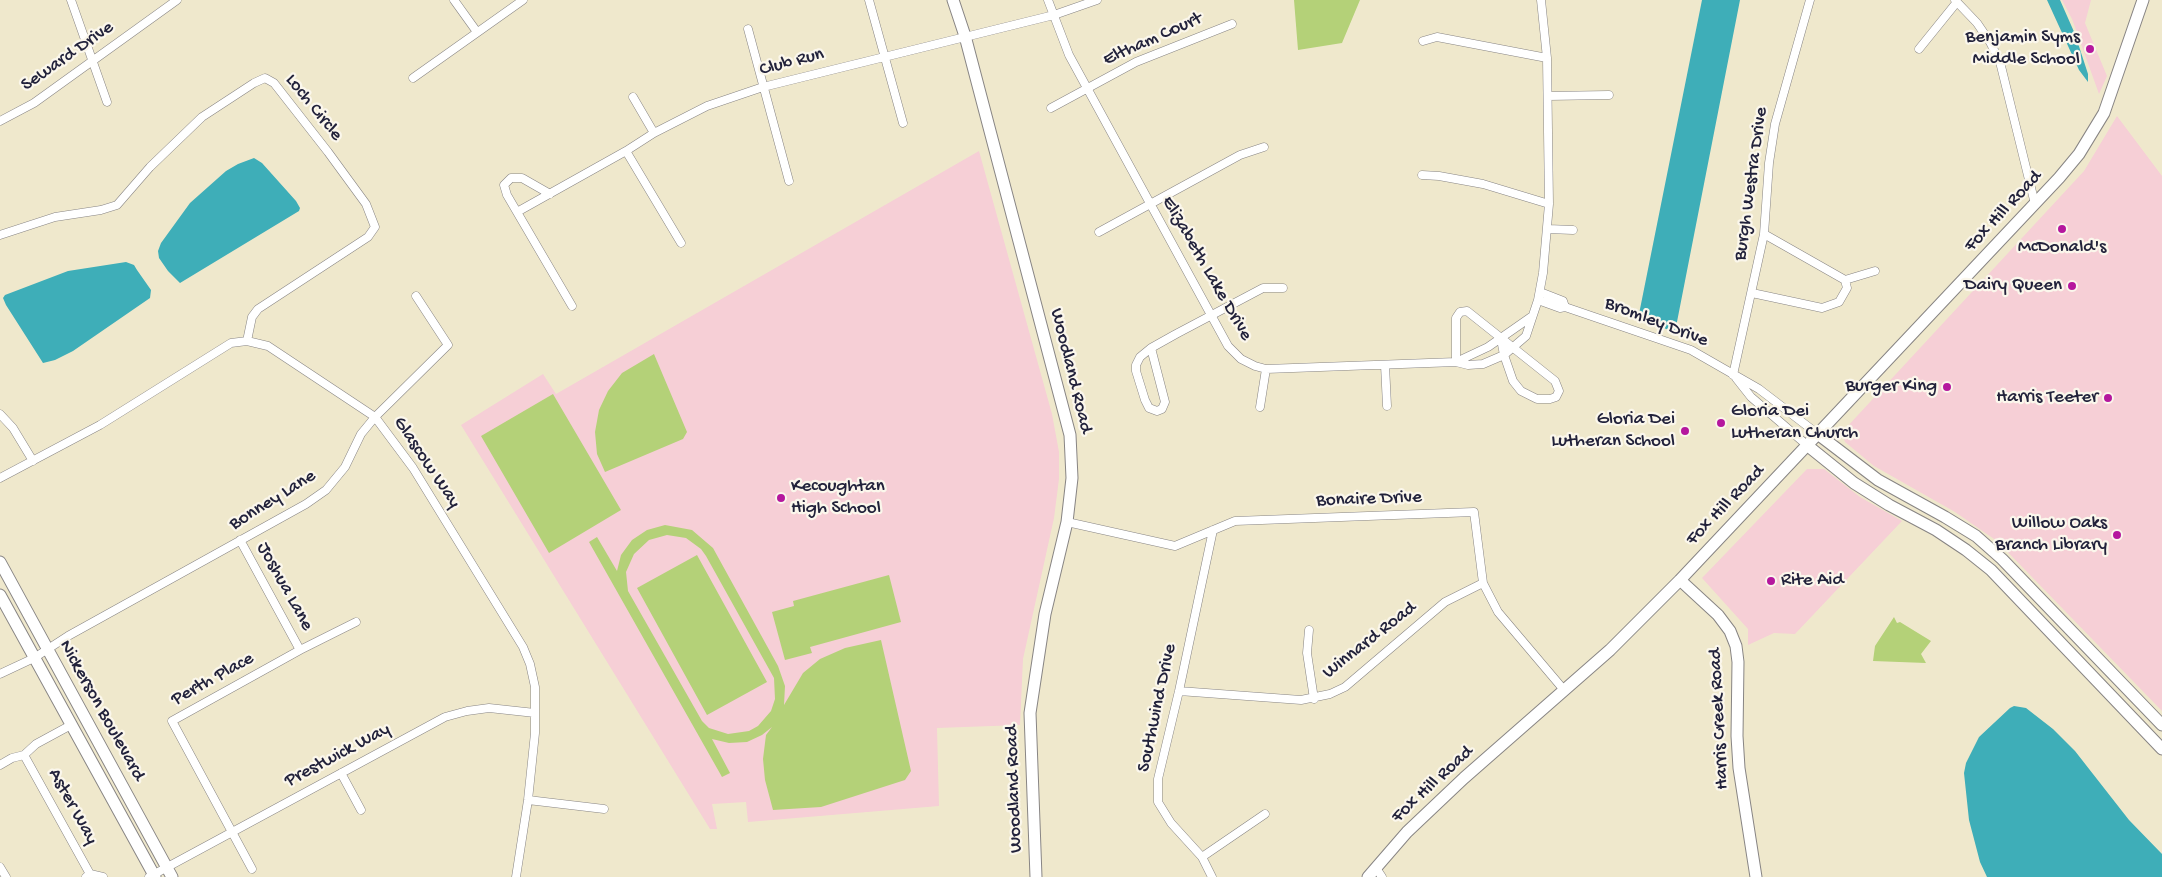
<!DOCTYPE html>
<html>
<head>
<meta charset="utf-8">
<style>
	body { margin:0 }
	canvas { display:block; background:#efe8cc }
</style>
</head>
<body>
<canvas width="2162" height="877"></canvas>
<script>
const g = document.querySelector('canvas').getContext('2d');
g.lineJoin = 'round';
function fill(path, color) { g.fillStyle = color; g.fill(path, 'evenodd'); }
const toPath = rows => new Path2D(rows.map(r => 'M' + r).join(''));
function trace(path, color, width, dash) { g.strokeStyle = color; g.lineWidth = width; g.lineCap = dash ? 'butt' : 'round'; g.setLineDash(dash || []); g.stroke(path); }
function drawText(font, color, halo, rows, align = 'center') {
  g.font = font + ' "Gochi Hand",sans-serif'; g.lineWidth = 4.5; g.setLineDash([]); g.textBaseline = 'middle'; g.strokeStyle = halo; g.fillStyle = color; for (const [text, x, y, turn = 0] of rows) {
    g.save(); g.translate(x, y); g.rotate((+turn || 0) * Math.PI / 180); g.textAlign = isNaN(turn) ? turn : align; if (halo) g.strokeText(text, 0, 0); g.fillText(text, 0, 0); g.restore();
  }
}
fill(toPath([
	[2062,0,2091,0,2085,23,2107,76,2099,94,2072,19],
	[2117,116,2162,176,2162,711,1997,541,1955,512,1874,466,1845,442,1842,434,1845,429,2084,171],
	[979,151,1052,414,1059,452,1059,479,1054,518,1023,659,1020,725,937,728,939,806,748,822,746,802,712,804,717,829,710,829,461,425,543,374,556,394],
	[1807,469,1824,469,1860,497,1902,521,1795,634,1774,633,1748,645,1748,629,1702,578]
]), '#f6cfd6');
fill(toPath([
	[1294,0,1360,0,1342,43,1298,50],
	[654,354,687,432,683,439,605,472,597,454,595,432,599,410,608,391,622,373],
	[553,394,621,510,549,553,481,436],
	[665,525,692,530,713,548,778,666,785,686,784,705,803,673,820,659,845,648,881,640,911,771,905,780,821,807,773,810,765,780,763,759,766,735,772,727,762,735,747,742,729,743,712,739,730,773,722,777,589,542,597,537,617,571,621,555,632,540,647,530],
	[667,535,686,538,701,549,706,556,774,678,775,699,771,711,758,726,749,731,728,734,709,728,702,721,628,591,626,572,634,554,649,540],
	[697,555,767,682,707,715,637,588],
	[889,575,901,622,810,647,812,653,785,660,772,612,794,606,793,601],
	[1894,617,1897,623,1900,622,1931,641,1921,654,1926,663,1873,661,1875,646]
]), '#b4d178');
fill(toPath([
	[1702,0,1740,0,1675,332,1638,319],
	[2047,0,2060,0,2075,34,2088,74,2088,82,2079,70],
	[254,158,262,163,296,201,300,208,299,211,180,283,168,271,159,258,158,251,161,243,190,203,226,171,238,164],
	[126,262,134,265,137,270,151,290,150,298,73,351,55,360,43,363,6,305,3,298,5,295,68,271],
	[2014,706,2026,708,2053,729,2075,751,2129,820,2162,854,2162,877,1987,877,1980,862,1969,820,1964,773,1966,763,1979,737,2010,708]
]), '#3eaeb8');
const street = toPath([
	[71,0,107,102],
	[454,0,477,32],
	[869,0,903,123],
	[1048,0,1069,55,1228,346,1241,359,1255,366,1266,369,1456,362,1468,365,1483,364,1504,355,1526,336,1538,300,1543,273,1549,204,1547,58,1541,0],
	[1955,0,1977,23,1990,42,2000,62,2035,204],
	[748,29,789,181],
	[1423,41,1437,37,1547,58],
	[1919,49,1957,2],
	[413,78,523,0],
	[1548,96,1609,95],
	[633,97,654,133],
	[1051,108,1136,62,1232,24],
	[0,121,34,103,177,0],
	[626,151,681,243],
	[1422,175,1439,176,1483,184,1549,204],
	[550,194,522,178,511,178,504,185,507,195,572,306],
	[517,212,626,151,654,133,707,106,763,87,1054,15,1097,0],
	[1548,229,1573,230],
	[1099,232,1240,155,1264,147],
	[0,235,55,217,101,210,117,205,150,167,202,117,254,83,265,78,274,83,328,152,366,204,375,227,368,237,258,309,252,317,247,341],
	[1845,280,1875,271],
	[1540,292,1563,301,1565,307],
	[1752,293,1822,308,1839,302,1847,288,1845,280,1764,234],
	[1538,300,1560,308,1565,307,1691,350,1759,389,1819,435],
	[1151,348,1165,402,1162,409,1157,411,1149,408,1145,400,1136,371,1136,365,1140,357,1151,348,1176,334,1263,288,1283,288],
	[1456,362,1456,318,1460,312,1467,311,1555,381,1559,391,1556,397,1550,399,1537,399,1521,391,1513,381,1504,355,1501,339],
	[1456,362,1488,347,1531,317],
	[1385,365,1387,406],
	[1733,375,1764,234,1769,163,1775,124,1810,0],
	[1736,378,1751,397,1808,446],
	[1260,407,1266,369],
	[0,414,13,428,33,461],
	[0,478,100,425,231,343,247,341,268,346,375,417,413,468,523,647,530,664,535,687,535,733,528,800,516,877],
	[1067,522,1175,546,1235,521,1474,512,1483,583,1498,612,1564,690],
	[240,540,300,650],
	[1309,630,1307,653,1314,699],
	[0,674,34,658,68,636,306,504,326,490,345,467,361,434,375,417,448,345,416,296],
	[1179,691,1301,700,1330,694,1345,687,1445,602,1483,583],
	[24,755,90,874],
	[0,765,12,758,24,755,36,744,71,725],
	[341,773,361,810],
	[528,800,604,809],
	[1202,857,1265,814],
	[0,867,6,877],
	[1376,868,1382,877],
	[252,869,172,721,300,650,356,622],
	[86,877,90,874,103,877],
	[149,877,445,717,467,711,489,708,535,713],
	[1212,877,1202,857,1171,823,1158,802,1158,779,1179,691,1213,530]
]);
const secondary = toPath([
	[953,0,965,36,1070,435,1072,478,1067,522,1045,614,1030,713,1036,877],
	[1819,435,1878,480,1945,517,1976,536,2002,559,2162,725],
	[1808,446,1854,483,1889,505,1936,530,1966,550,1991,570,2162,749],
	[0,562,172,877],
	[1680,580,1718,615,1730,631,1736,646,1738,662,1737,736,1739,768,1756,877],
	[0,595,155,877],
	[1368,877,1407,832,1464,778,1610,650,1680,580,2059,178,2079,154,2104,113,2143,0]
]);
trace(street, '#888584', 9);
trace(secondary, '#888584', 13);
trace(street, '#fff', 8);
trace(secondary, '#fff', 11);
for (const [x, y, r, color] of [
	[2090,49,5,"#b5179e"],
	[2062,229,5,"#b5179e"],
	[2072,286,5,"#b5179e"],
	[1947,387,5,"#b5179e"],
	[2108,398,5,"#b5179e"],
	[1721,423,5,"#b5179e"],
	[1685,431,5,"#b5179e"],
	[781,498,5,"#b5179e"],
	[2117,535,5,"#b5179e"],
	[1771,581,5,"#b5179e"]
]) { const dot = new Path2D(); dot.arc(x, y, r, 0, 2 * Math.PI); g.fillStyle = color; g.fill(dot); trace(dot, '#fbf7ec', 2); }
drawText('19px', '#22223b', '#fbf7ec', [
	["Benjamin Syms",2080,38],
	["Middle School",2080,60],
	["McDonald's",2062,248,"center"],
	["Dairy Queen",2062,286],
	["Burger King",1937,387],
	["Harris Teeter",2098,398],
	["Gloria Dei",1731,412,"left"],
	["Lutheran Church",1731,434,"left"],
	["Gloria Dei",1675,420],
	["Lutheran School",1675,442],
	["Kecoughtan",791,487,"left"],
	["High School",791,509,"left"],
	["Willow Oaks",2107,524],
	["Branch Library",2107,546],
	["Rite Aid",1781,581,"left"]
], 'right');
drawText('19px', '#22223b', '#fbf7ec', [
	["Eltham Court",1153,40,-24],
	["Seward Drive",68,57,-35],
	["Club Run",792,63,-15],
	["Loch Circle",313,108,51],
	["Burgh Westra Drive",1752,184,-82],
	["Fox Hill Road",2004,212,-47],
	["Elizabeth Lake Drive",1206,269,60],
	["Bromley Drive",1656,323,21],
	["Woodland Road",1070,371,76],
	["Glascow Way",426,463,56],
	["Bonaire Drive",1369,500,-2],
	["Bonney Lane",273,501,-32],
	["Fox Hill Road",1726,506,-46],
	["Joshua Lane",284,587,61],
	["Winnard Road",1370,641,-38],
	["Perth Place",213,680,-29],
	["Southwind Drive",1158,708,-78],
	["Nickerson Boulevard",101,711,61],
	["Harris Creek Road",1720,719,-93],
	["Prestwick Way",338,756,-28],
	["Fox Hill Road",1433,785,-43],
	["Woodland Road",1015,789,-92],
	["Aster Way",72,807,61]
]);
</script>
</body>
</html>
